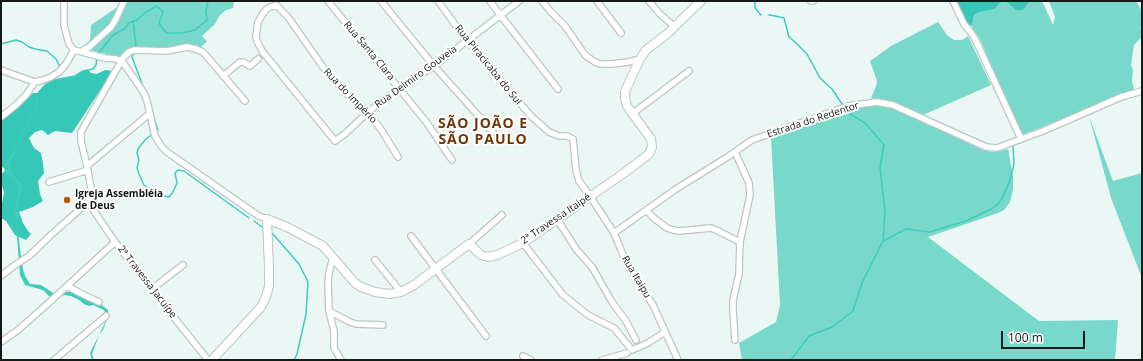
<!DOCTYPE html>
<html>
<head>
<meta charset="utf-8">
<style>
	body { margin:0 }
	#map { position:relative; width:1143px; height:361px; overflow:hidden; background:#ebf7f5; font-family:"Open Sans",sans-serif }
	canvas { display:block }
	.frame { position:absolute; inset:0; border:2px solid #151918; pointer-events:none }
	.scale { position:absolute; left:1001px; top:331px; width:84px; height:18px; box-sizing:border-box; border:2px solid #151918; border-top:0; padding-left:5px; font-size:12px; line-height:14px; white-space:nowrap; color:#151918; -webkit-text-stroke:3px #fff; paint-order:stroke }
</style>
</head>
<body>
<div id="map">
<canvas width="1143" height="361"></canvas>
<div class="frame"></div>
<div class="scale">100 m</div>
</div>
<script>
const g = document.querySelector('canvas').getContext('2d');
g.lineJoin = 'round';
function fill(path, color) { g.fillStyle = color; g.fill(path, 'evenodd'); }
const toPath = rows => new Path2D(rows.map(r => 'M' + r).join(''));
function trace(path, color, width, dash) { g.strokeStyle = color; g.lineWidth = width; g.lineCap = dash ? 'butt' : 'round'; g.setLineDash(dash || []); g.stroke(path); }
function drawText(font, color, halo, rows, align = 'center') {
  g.font = font + ' "Open Sans",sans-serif'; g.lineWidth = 4; g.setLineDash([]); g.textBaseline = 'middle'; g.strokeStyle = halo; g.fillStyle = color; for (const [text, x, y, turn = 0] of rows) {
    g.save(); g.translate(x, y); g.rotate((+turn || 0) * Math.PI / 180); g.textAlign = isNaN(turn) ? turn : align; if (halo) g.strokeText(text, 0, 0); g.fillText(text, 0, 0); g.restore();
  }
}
fill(toPath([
	[127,1,234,1,233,8,226,10,219,16,215,24,202,36,207,41,200,48,196,45,168,49,147,47,134,48,119,57,82,48,90,40,91,25,116,8],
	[1006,1,1012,5,1023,10,1030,1,1042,1,1053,25,1055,17,1049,1,1136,1,1142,11,1142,27,1140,27,1142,30,1142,37,1134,45,1131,65,1133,70,1132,81,1134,90,1022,135,979,37,973,32,972,26,974,15,980,12,995,9,1000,3],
	[938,22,947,35,954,40,962,40,968,36,991,85,923,115,888,101,871,98,876,86,877,81,870,61,891,46],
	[875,105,890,108,909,115,985,151,994,152,1008,149,1013,176,1013,190,1010,202,1004,210,998,213,928,237,1039,321,1118,320,1115,360,742,360,739,343,776,322,780,305,771,137,862,107],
	[1089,116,1113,181,1142,173,1142,278,1111,198]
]), '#78d9ca');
fill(toPath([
	[956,1,1030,1,1023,10,1016,10,1006,1,1000,3,995,9,980,12,974,15,972,26,966,23],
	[88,70,91,73,97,74,105,70,113,71,72,133,55,131,48,135,42,130,35,132,29,138,34,148,41,153,43,163,44,173,38,181,40,194,43,201,33,207,19,212,23,223,28,231,31,234,26,240,15,235,6,221,1,218,1,209,4,192,1,183,1,174,4,172,5,169,1,166,1,152,2,150,1,149,1,120,19,107,33,93,38,93,45,85,54,80,75,76,80,72]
]), '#35c8b7');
fill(toPath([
	[15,149,15,156,9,162,11,167,13,174,22,185,22,188,19,200,18,228,20,250,23,269,25,276,30,284,41,285,56,295,71,291,87,298,89,301,100,304,108,310,108,317,103,330,99,335,92,354,94,360,92,360,90,353,106,321,106,314,104,310,93,305,89,306,84,304,79,300,71,296,64,295,53,300,43,290,25,285,20,275,15,211,18,185,16,181,9,177,6,173,5,164]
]), '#3ccdbb');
trace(toPath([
	[755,1,755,8,761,15],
	[769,15,775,16,784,18,789,37,795,42,807,54,820,78,832,89,842,104],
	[133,21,136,46],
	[1,44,16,40,22,42,29,47,35,49,47,51,56,59,61,69],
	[134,53,132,57,144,89],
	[98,54,113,35,124,29,129,23,137,20,146,12,157,6,163,12,159,23,166,33,182,33,195,30,207,20,206,12,208,1],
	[152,112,158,130],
	[150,136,146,139,141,145,138,149,137,153,139,160,137,168,139,174,144,185,159,195,169,197,173,192,177,183,175,173,178,170,184,171,249,218],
	[14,150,36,107,38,93,45,85,54,80,75,76,83,71,93,69,96,65,97,57],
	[254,221,262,227],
	[272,233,299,264,308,282,306,314,297,354,294,360],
	[883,241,906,229,930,232,949,226,966,221,991,209,998,204,1003,197,1010,180,1014,164,1013,145],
	[791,360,809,336,832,327,853,311,862,283,883,241,885,211,880,168,884,145,865,123,847,112]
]), '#3ccdbb', 1.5);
const street = toPath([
	[64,1,64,25,69,44,74,50],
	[328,1,427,123,452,160],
	[381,1,434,66,493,132],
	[438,1,467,41,531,116,549,132,559,136,567,136,573,139,576,170,579,181,590,196,614,233,626,262,653,305,678,360],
	[490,1,501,16,558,89],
	[542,1,551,12,565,26,585,55,595,62,600,64,612,64,628,62,640,59],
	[597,1,621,33],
	[649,1,660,14,675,27],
	[811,1,813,1],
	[953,1,964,24,972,34,976,41,1021,139],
	[74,50,105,58,116,59,122,61],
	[82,51,89,47,111,27,116,19,124,1],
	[122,61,144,93,147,101,155,136,161,146,167,152,250,210,259,216,267,219],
	[1,70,29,80,35,82,43,80,51,77,59,72,66,64,74,50],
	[223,76,240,62,243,62,250,66,258,59],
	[632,114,689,71],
	[1,117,16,105,26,95,35,82],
	[735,152,749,183,750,195,740,242,739,274,733,300,733,310,735,340],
	[398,157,382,131,368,112,352,99,325,70,288,17,276,5,268,8,264,12,258,22,256,36,257,41,262,51,335,141,346,133,368,112,399,88,434,66,519,1],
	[87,166,149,114],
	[49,182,88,170],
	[88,202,115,242,180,325,208,360],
	[646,210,655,219,667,228,673,230,679,231,711,228,716,230,740,242],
	[557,219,576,249,592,267,612,302,626,321,636,340],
	[614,233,676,189,726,158,752,140,848,106,877,102,893,105,986,147,997,148,1043,131,1121,97,1142,91],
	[411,236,486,336],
	[523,243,563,295,588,315,614,328,632,350,648,343,665,332],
	[469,244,502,215],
	[333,257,329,273,328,283,329,311,334,331,334,348,341,360],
	[375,260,401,292],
	[1,276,15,265,29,256,52,234,88,202,92,193,91,188,87,166,81,141,81,132,123,58,129,52,134,50,167,51,187,47,196,49,203,52,245,101],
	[67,286,80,293,99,302],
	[152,289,183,265],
	[329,311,350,322,356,324,383,325],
	[1,342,18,330,43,308,115,242],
	[523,356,531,360],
	[54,360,106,316],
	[602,360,627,353]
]);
const secondary = toPath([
	[212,360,261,307,266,297,269,286,269,268,267,219,287,227,323,246,355,283,361,287,375,292,390,294,401,292,414,285,469,244,481,255,488,257,497,255,523,243,624,173,649,154,652,147,651,139,627,106,625,98,625,92,627,87,640,59,646,50,667,34,701,1]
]);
trace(street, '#bbc7c5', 8);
trace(secondary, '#bbc7c5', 10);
trace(street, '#fff', 5.5);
trace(secondary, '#fff', 8);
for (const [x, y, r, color] of [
	[67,200,4,"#b65907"]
]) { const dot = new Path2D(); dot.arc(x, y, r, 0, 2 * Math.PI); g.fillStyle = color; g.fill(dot); trace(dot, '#fff', 1.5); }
drawText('10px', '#151918', '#fff', [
	["Rua Santa Clara",369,51,50],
	["Rua Piracicaba do Sul",488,65,51],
	["Rua Delmiro Gouveia",416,77,-36],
	["Rua do Império",350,96,46],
	["Estrada do Redentor",813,120,-18],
	["2ª Travessa Itaipé",556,219,-34],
	["Rua Itaipu",636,277,59],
	["2ª Travessa Jacuípe",147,282,52]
]);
drawText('bold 10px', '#151918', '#fff', [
	["Igreja Assembléia",75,194],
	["de Deus",75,206]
], 'left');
g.letterSpacing = '1px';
drawText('bold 14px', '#713606', '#fff', [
	["SÃO JOÃO E",483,124],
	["SÃO PAULO",483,140]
]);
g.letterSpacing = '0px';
</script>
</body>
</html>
